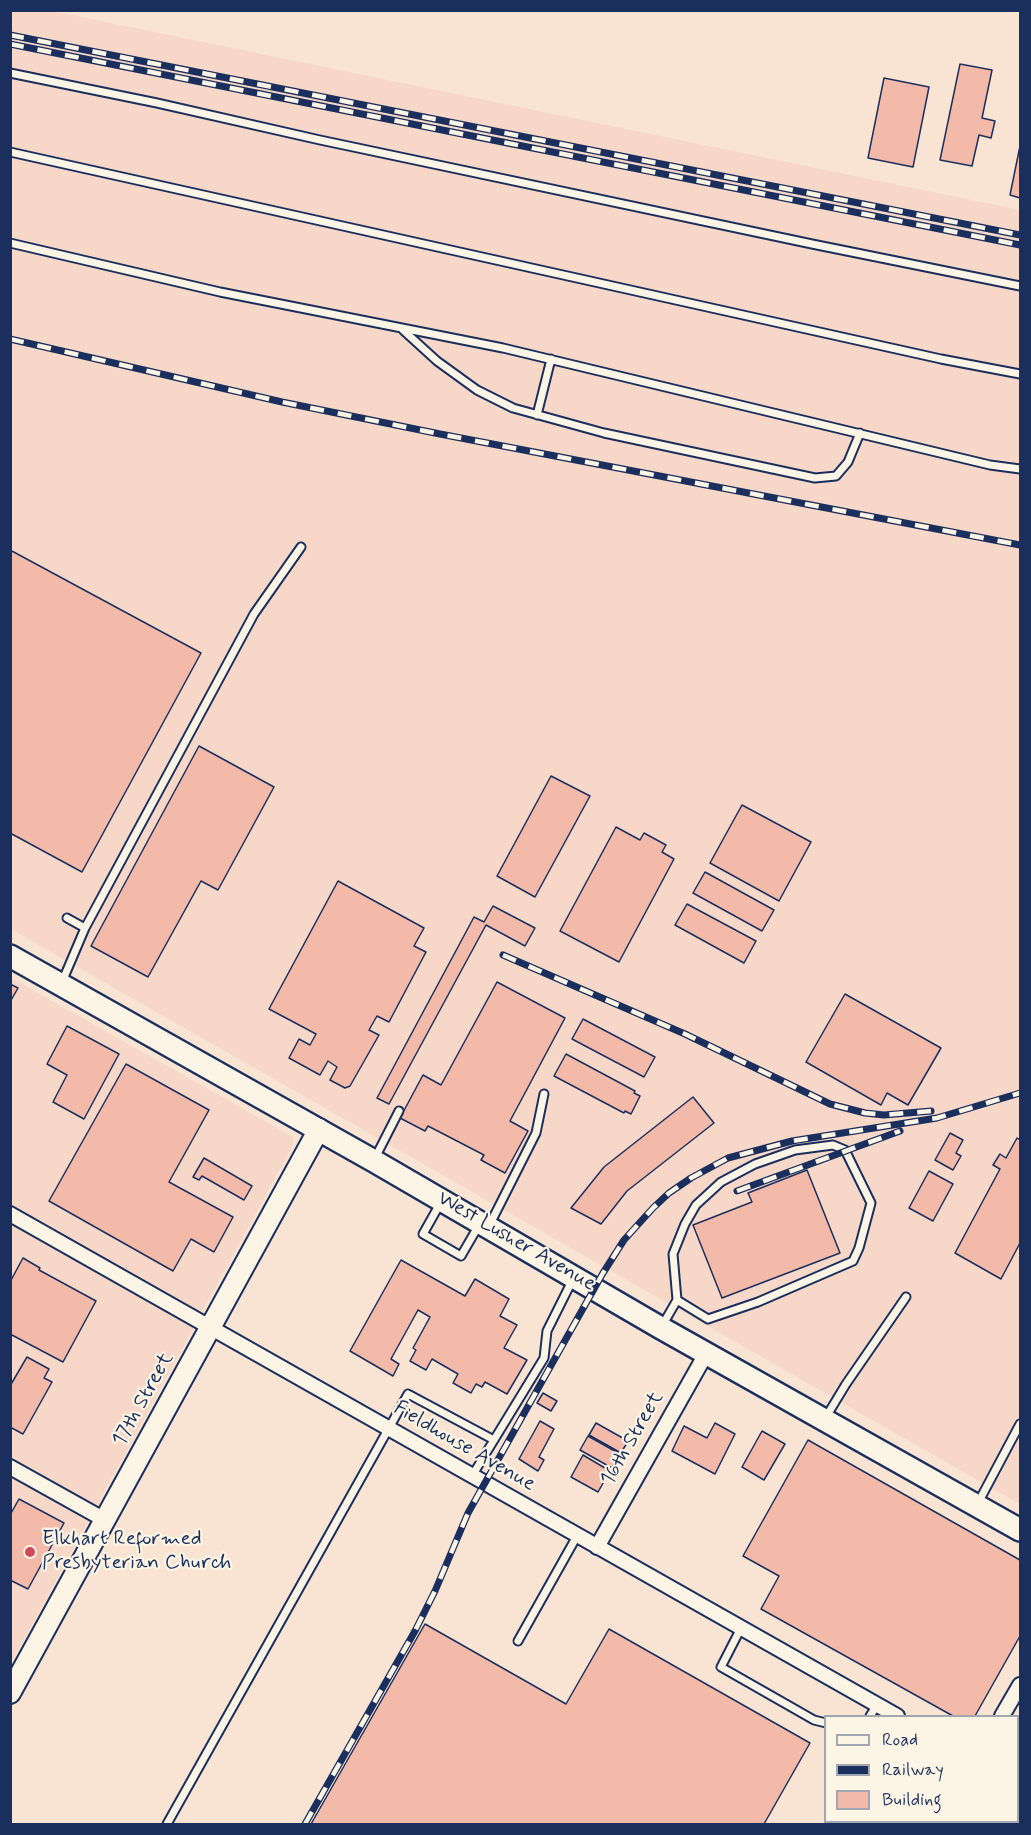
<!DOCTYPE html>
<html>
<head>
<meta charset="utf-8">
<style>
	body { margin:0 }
	#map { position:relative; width:1031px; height:1835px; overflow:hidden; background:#f9e3d3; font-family:Mynerve,sans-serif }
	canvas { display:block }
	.frame { position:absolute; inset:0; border:12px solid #1b2f5e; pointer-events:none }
	.legend { position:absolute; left:824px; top:1715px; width:195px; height:108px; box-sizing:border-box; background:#fcf5e5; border:2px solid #a2a6af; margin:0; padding:8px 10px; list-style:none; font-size:18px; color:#1b2f5e }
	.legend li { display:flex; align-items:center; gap:12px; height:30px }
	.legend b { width:30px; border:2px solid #a2a6af }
</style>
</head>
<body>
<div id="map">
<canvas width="1031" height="1835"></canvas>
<div class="frame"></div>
<ul class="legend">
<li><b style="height:8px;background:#fcf5e5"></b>Road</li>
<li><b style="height:8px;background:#1b2f5e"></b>Railway</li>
<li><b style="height:16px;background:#f3baaa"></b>Building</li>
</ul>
</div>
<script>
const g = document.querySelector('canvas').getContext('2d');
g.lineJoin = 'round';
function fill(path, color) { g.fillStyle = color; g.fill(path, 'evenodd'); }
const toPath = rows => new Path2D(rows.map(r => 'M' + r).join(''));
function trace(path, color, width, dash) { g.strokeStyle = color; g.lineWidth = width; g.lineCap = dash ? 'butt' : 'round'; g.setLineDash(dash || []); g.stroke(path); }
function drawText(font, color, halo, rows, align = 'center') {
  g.font = font + ' Mynerve,sans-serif'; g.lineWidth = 4.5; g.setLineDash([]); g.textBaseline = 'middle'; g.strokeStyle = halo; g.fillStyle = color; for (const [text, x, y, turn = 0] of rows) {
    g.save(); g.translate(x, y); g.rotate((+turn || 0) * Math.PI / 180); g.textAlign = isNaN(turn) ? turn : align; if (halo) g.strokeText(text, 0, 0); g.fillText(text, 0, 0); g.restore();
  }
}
fill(toPath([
	[11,11,52,11,1020,210,1020,1504,11,929],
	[11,978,293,1137,293,1145,11,1663]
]), '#f7d7c7');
const building = toPath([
	[960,64,992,70,982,118,995,121,991,138,979,135,972,166,940,160,960,64],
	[884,78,929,87,913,167,868,158,884,78],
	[1020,146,1020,198,1010,195,1020,146],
	[10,550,201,653,82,872,10,833,10,550],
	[199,746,274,787,218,890,201,881,148,977,91,946,199,746],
	[551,776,590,796,535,897,497,876,551,776],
	[742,805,811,842,779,901,710,863,742,805],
	[616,827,640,840,644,833,666,845,662,852,674,859,619,962,560,931,616,827],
	[705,872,774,910,762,931,693,893,705,872],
	[338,881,424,928,414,946,426,952,389,1022,377,1016,369,1030,379,1035,350,1086,345,1088,330,1080,337,1067,328,1061,320,1075,289,1058,299,1039,310,1045,316,1034,269,1009,338,881],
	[687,904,756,941,744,963,675,925,687,904],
	[493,906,535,928,525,946,486,925,389,1104,377,1098,474,917,484,922,493,906],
	[497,982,565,1018,510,1121,528,1131,505,1173,481,1160,484,1155,428,1126,425,1131,400,1118,423,1075,441,1085,497,982],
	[10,984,18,988,10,1002,10,984],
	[845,994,941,1048,908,1105,887,1093,881,1105,806,1062,845,994],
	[583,1019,655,1057,644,1077,572,1039,583,1019],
	[67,1026,119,1054,84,1119,53,1102,67,1075,47,1064,67,1026],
	[566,1054,635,1091,634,1093,640,1096,631,1114,625,1111,624,1113,554,1076,566,1054],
	[126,1064,209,1110,169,1182,233,1217,214,1252,191,1239,173,1271,49,1201,126,1064],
	[693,1097,714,1123,627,1191,601,1224,571,1208,604,1167,693,1097],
	[950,1133,963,1140,956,1153,961,1156,953,1170,935,1160,950,1133],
	[1017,1138,1020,1140,1020,1243,1001,1279,955,1253,1000,1169,993,1165,1000,1154,1006,1158,1017,1138],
	[204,1158,252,1186,244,1200,202,1176,199,1180,193,1177,204,1158],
	[807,1170,840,1253,722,1298,693,1225,752,1202,748,1193,807,1170],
	[929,1171,953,1184,933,1221,909,1208,929,1171],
	[23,1258,40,1268,39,1270,96,1301,63,1362,10,1334,10,1282,23,1258],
	[401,1260,465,1296,475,1279,509,1299,500,1316,517,1325,504,1348,527,1360,507,1394,485,1382,482,1387,476,1384,471,1393,453,1383,458,1374,432,1359,426,1370,410,1361,416,1350,413,1348,430,1317,418,1310,391,1359,399,1364,393,1376,350,1351,401,1260],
	[27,1357,49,1369,44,1378,52,1382,23,1434,10,1427,10,1386,27,1357],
	[543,1393,557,1401,551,1411,537,1403,543,1393],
	[540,1421,554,1429,539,1457,544,1460,538,1471,519,1459,540,1421],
	[596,1423,628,1441,621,1453,589,1435,596,1423],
	[715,1423,735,1434,715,1474,672,1451,684,1426,707,1438,715,1423],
	[762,1431,785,1444,764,1480,742,1467,762,1431],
	[588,1436,620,1454,612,1468,580,1450,588,1436],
	[808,1440,1020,1560,1020,1636,975,1716,953,1716,761,1609,779,1576,743,1556,808,1440],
	[583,1455,610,1471,598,1492,571,1477,583,1455],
	[19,1499,64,1523,28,1589,10,1580,10,1515,19,1499],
	[425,1624,566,1704,609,1629,810,1743,764,1824,311,1824,425,1624]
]);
fill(building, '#f3baaa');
trace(building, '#1b2f5e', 1.5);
const lane = toPath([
	[10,73,157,103,320,140,812,244,1020,286],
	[10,152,941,359,1020,374],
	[10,243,220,292,503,348,990,465,1020,469],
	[403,330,437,361,477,390,513,408,604,433,815,478,836,476,848,462,860,433],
	[537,415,551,359],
	[67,918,85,928],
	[62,982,85,928,254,614,301,547],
	[374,1160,399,1111],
	[441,1202,423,1234,461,1256,479,1225],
	[490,1224,536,1133,544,1094],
	[662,1326,677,1300,708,1319,758,1302,853,1261,859,1248,871,1203,845,1150,833,1145,795,1150,755,1164,721,1182,696,1205,685,1224,673,1254,677,1300],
	[826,1417,846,1384,906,1297],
	[472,1476,544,1358,547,1331,572,1281],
	[978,1503,1020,1424],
	[741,1628,721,1667,814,1720,826,1723],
	[518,1641,577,1536],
	[870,1716,877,1705],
	[1018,1740,1020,1742],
	[167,1824,408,1394,494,1440],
	[905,1824,906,1822]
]);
const street = toPath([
	[10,1214,897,1716],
	[10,1467,105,1520],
	[597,1547,707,1352],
	[1002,1716,1020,1685],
	[1018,1784,1020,1786],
	[940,1824,942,1822]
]);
const secondary = toPath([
	[10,1693,319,1129]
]);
const primary = toPath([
	[10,956,374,1161,661,1328,1020,1530]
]);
trace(lane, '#1b2f5e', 11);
trace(street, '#1b2f5e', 18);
trace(secondary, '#1b2f5e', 24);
trace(primary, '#1b2f5e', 26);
trace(lane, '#fcf5e5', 7);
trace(street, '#fcf5e5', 14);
trace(secondary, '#fcf5e5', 20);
trace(primary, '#fcf5e5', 21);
const rail = toPath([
	[10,35,1020,235],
	[10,44,1020,245],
	[10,339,282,402,440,434,1020,545],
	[503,955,685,1034,830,1104,865,1113,884,1115,931,1111],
	[737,1191,900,1131],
	[305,1824,415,1631,435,1591,468,1513,603,1273,624,1240,653,1208,669,1193,691,1178,728,1158,792,1141,937,1118,1020,1093]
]);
trace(rail, '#1b2f5e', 7);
trace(rail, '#fcf5e5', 4.5, [14]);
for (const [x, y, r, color] of [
	[30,1552,6,"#d1495b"]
]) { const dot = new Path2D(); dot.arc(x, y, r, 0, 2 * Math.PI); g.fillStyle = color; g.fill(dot); trace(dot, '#fcf5e5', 2); }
drawText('21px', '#1b2f5e', '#fcf5e5', [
	["West Lusher Avenue",516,1242,30],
	["17th Street",144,1400,-61],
	["16th Street",633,1439,-60],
	["Fieldhouse Avenue",464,1447,30]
]);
drawText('21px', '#1b2f5e', '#fcf5e5', [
	["Elkhart Reformed",42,1540],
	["Presbyterian Church",42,1564]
], 'left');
</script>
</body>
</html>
